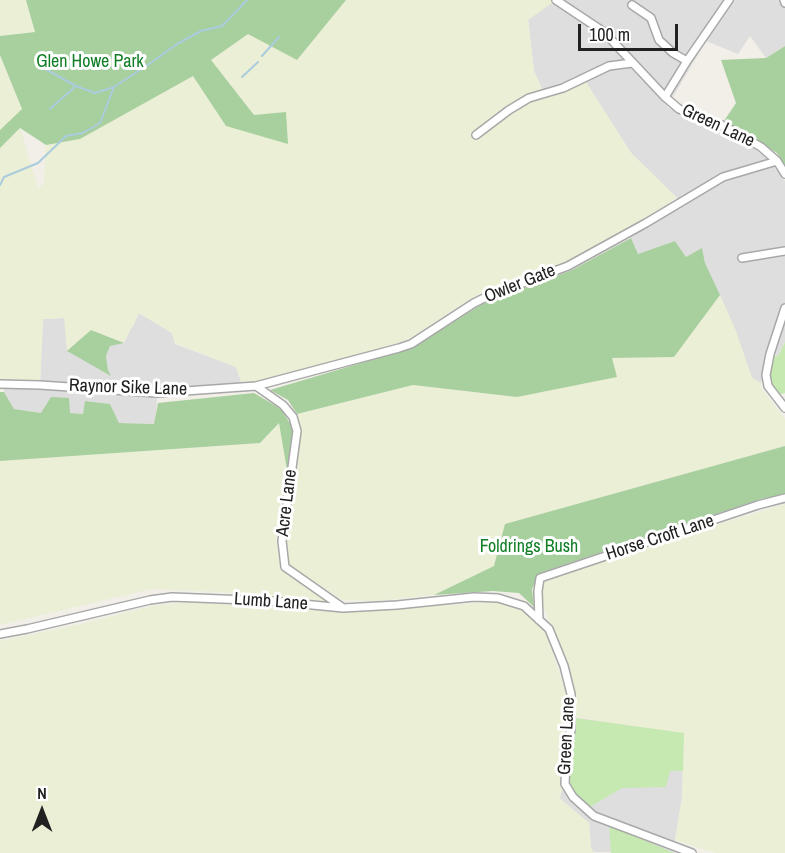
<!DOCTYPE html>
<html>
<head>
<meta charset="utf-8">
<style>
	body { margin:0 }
	#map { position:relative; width:785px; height:853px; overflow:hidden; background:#f1efe8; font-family:"Archivo Narrow",sans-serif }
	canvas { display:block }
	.north { position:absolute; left:12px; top:781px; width:60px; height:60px; -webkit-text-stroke:4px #fff; paint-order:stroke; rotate:0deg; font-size:16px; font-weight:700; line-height:24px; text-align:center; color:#212121 }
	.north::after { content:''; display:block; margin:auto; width:21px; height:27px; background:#212121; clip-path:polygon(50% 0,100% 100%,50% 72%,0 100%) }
	.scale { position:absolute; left:578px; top:24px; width:100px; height:27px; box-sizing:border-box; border:3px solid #212121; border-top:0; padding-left:8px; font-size:18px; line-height:21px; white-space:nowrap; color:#212121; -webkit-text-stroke:4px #fff; paint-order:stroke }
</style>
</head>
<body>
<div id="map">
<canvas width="785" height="853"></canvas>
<div class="north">N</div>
<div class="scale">100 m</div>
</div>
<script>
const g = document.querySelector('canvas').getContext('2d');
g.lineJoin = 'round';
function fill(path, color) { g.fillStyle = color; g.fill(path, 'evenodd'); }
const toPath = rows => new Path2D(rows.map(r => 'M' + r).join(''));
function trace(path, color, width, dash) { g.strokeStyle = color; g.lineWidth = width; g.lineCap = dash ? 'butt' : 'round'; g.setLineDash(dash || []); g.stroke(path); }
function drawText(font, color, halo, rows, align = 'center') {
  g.font = font + ' "Archivo Narrow",sans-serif'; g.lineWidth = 6; g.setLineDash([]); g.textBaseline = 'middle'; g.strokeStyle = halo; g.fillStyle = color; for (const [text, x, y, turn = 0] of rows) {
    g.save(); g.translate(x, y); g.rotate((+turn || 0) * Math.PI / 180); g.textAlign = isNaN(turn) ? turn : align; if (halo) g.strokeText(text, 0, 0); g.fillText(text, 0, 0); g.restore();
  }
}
fill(toPath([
	[555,0,785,0,785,46,766,58,750,36,738,54,706,41,667,107,742,140,768,159,785,181,785,342,778,356,767,354,761,383,752,378,735,329,705,263,702,249,686,257,675,241,638,254,628,232,681,202,631,153,584,79,544,93,534,71,528,19],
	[139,313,172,333,175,344,236,367,242,384,158,388,155,424,119,423,110,404,85,401,83,414,70,413,68,398,41,413,14,409,4,392,4,388,40,384,43,319,64,318,110,375,108,370,106,356,110,345,133,326],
	[571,717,684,733,682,798,674,846,695,853,593,852,591,848,589,823,559,798,565,784]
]), '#dfdede');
fill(toPath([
	[0,0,26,0,35,32,0,36],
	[346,0,553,0,555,1,528,20,534,71,544,93,584,79,631,153,677,198,640,221,568,261,478,294,407,340,252,384,242,384,236,367,175,343,172,333,139,313,124,343,91,330,67,351,64,318,43,319,40,385,0,381,0,148,20,127,38,189,44,183,46,145,80,139,193,75,226,126,254,115,211,60,248,33,297,60],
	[0,55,22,109,0,131],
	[720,295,735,329,752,378,761,383,760,387,785,419,785,446,505,524,494,566,434,595,376,601,343,600,289,565,285,540,301,428,297,414,413,385,517,397,617,377,611,358,674,357],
	[279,422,287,470,276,538,280,569,328,603,221,592,151,589,0,625,0,461,260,443],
	[785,504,785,853,716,853,675,840,682,798,684,734,575,717,575,693,567,665,540,599,541,590,544,581,664,541],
	[190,602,341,612,497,602,520,610,537,622,546,632,566,695,568,728,563,762,563,788,559,798,589,823,591,848,593,852,596,853,0,853,0,641,81,624,152,606]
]), '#eaefd5');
fill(toPath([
	[785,342,785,393,777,395,769,382,774,356,778,356],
	[575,718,684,733,683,771,670,771,666,787,622,788,590,807,578,797,568,781],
	[609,825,674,853,611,853]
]), '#c6e9b1');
fill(toPath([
	[26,0,346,0,297,60,248,34,211,60,254,115,286,112,288,144,226,126,193,76,80,139,46,145,20,128,0,148,0,130,22,109,0,55,0,36,35,32],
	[785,46,785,166,777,153,724,121,736,103,721,60,766,58],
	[631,238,638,254,675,241,686,257,702,248,705,263,720,295,674,357,612,358,617,377,517,397,413,385,297,414,288,400,270,390,412,348,482,304,572,270],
	[91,330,124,343,110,346,106,356,108,370,111,376,67,351],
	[0,392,4,392,14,409,41,413,51,397,69,398,70,413,83,414,85,401,110,404,119,423,154,424,158,403,254,393,281,409,293,428,287,470,279,423,260,443,0,461],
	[785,446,785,494,761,499,540,573,532,589,534,607,519,593,493,591,434,595,494,566,505,524]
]), '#a8cf9e');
trace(toPath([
	[262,56,279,37],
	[38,65,76,86],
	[242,77,258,62],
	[50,109,76,86,95,93,114,87,152,62,177,44,201,31,222,26,247,0],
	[0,185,4,177,38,163,66,136,83,133,100,123,114,87]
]), '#acd', 2);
const street = toPath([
	[556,0,604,32,665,97],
	[729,0,687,61,665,97,679,109,724,126,761,147,777,161,785,174],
	[784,0,785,3],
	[632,5,651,18,659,40,673,53,687,61],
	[476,135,509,110,529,98,563,88,609,66,632,63],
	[742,258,785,251],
	[785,308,770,354,766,375,768,386,785,408],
	[0,384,40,385,157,393,256,386,399,348,411,344,474,303,486,297,568,266,646,223,723,177,777,161],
	[256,386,283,405,293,417,297,431,282,541,285,567,342,607],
	[539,620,538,591,540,578,758,505,785,498],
	[0,634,27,629,150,600,172,597,272,601,343,608,397,605,474,597,498,598,524,606,549,629,564,666,571,694,571,729,566,762,565,784,573,797,594,816,692,853]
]);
trace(street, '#a8a8a8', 10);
trace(street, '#fff', 7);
drawText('18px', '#107e25', '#fff', [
	["Glen Howe Park",90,62],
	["Foldrings Bush",529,547]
]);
drawText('18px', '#212121', '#fff', [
	["Green Lane",718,126,25],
	["Owler Gate",520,284,-22],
	["Raynor Sike Lane",128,388,2],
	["Acre Lane",287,503,-83],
	["Horse Croft Lane",660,538,-18],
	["Lumb Lane",271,602,4],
	["Green Lane",567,736,-87]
]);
</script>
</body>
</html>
